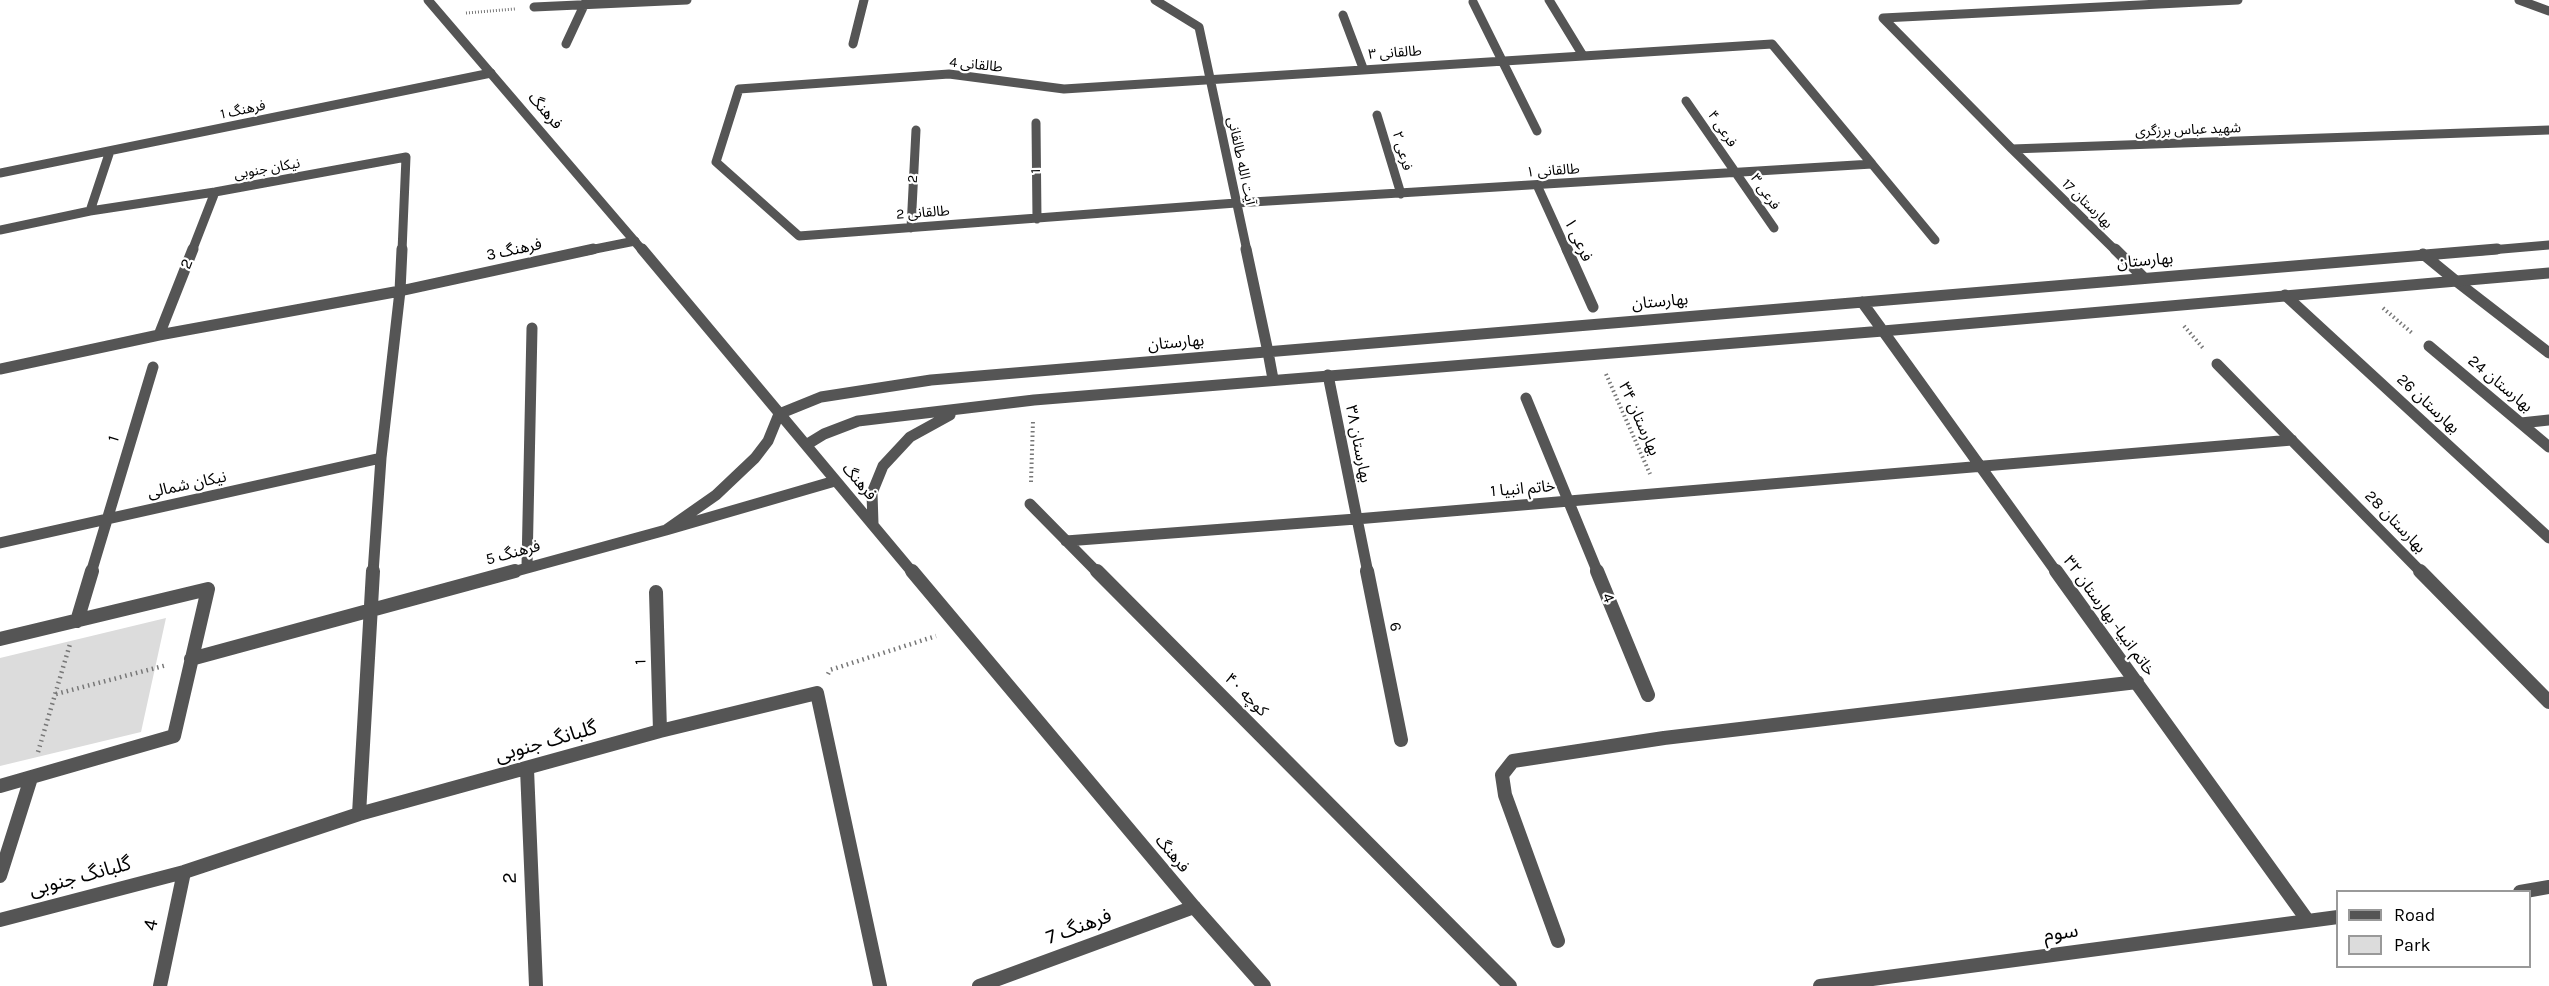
<!DOCTYPE html>
<html>
<head>
<meta charset="utf-8">
<style>
	body { margin:0 }
	#map { position:relative; width:2549px; height:986px; overflow:hidden; background:#fff; font-family:Karla,sans-serif }
	canvas { display:block }
	.legend { position:absolute; left:2336px; top:890px; width:195px; height:78px; box-sizing:border-box; background:#fff; border:2px solid #999; margin:0; padding:8px 10px; list-style:none; font-size:18px; color:#000 }
	.legend li { display:flex; align-items:center; gap:12px; height:30px }
	.legend b { width:30px; border:2px solid #999 }
</style>
</head>
<body>
<div id="map">
<canvas width="2549" height="986"></canvas>
<ul class="legend">
<li><b style="height:8px;background:#555"></b>Road</li>
<li><b style="height:16px;background:#dcdcdc"></b>Park</li>
</ul>
</div>
<script>
const g = document.querySelector('canvas').getContext('2d');
g.lineJoin = 'round';
function fill(path, color) { g.fillStyle = color; g.fill(path, 'evenodd'); }
const toPath = rows => new Path2D(rows.map(r => 'M' + r).join(''));
function trace(path, color, width, dash) { g.strokeStyle = color; g.lineWidth = width; g.lineCap = dash ? 'butt' : 'round'; g.setLineDash(dash || []); g.stroke(path); }
function drawText(font, color, halo, rows, align = 'center') {
  g.font = font + ' Karla,"Noto Sans Arabic",sans-serif'; g.lineWidth = 4.5; g.setLineDash([]); g.textBaseline = 'middle'; g.strokeStyle = halo; g.fillStyle = color; for (const [text, x, y, turn = 0] of rows) {
    g.save(); g.translate(x, y); g.rotate((+turn || 0) * Math.PI / 180); g.textAlign = isNaN(turn) ? turn : align; if (halo) g.strokeText(text, 0, 0); g.fillText(text, 0, 0); g.restore();
  }
}
fill(toPath([
	[166,618,141,732,0,766,0,658]
]), '#dcdcdc');
trace(toPath([
	[466,13,515,9]
]), '#777', 3, [1, 2]);
trace(toPath([
	[2383,308,2412,333],
	[2184,326,2203,348],
	[1606,374,1650,474],
	[1031,482,1033,421]
]), '#777', 4, [1.5, 3]);
trace(toPath([
	[828,674,830,670,936,636],
	[56,694,167,665],
	[38,752,70,644]
]), '#777', 4.5, [1.5, 4]);
trace(toPath([
	[1155,0,1199,27,1247,251],
	[1549,0,1582,54],
	[2519,0,2549,11],
	[1473,2,1537,131],
	[534,7,687,0],
	[1343,15,1363,68],
	[1883,18,2012,149,2549,130],
	[1883,18,2238,0],
	[566,44,586,1],
	[853,44,864,0],
	[1772,44,1872,164,1236,203,799,236,716,162,739,89,949,74,1064,89,1772,44],
	[1686,101,1774,228],
	[1377,115,1401,194],
	[1036,123,1037,219],
	[2012,149,2116,251],
	[1872,164,1935,240],
	[0,173,491,73],
	[1537,185,1567,251],
	[90,211,110,151],
	[911,228,916,130],
	[0,230,90,211,215,192,406,157,402,251],
	[192,251,215,192],
	[585,251,635,241]
]), '#555', 9);
trace(toPath([
	[1246,249,1268,352],
	[1567,249,1593,307],
	[2115,249,2144,278],
	[2456,281,2549,353],
	[2285,295,2549,538],
	[1883,331,2057,573],
	[159,335,193,249],
	[2429,346,2549,447],
	[2217,364,2422,573],
	[0,369,159,335,400,291,593,249],
	[1328,375,1368,573],
	[1526,398,1598,573],
	[779,414,768,441,755,458,716,495,666,530,835,481],
	[2521,423,2549,420],
	[1030,504,1098,573],
	[1066,541,1356,519,2292,440],
	[0,543,381,458],
	[527,566,532,328],
	[91,573,153,367],
	[373,573,381,458,400,291,402,249],
	[509,573,666,530]
]), '#555', 11);
trace(toPath([
	[1097,571,1510,986],
	[1367,571,1401,740],
	[1597,571,1648,695],
	[2056,571,2308,921],
	[2420,571,2549,702],
	[656,592,660,731],
	[77,621,92,571],
	[0,639,208,589,174,736,0,786],
	[191,659,515,571],
	[527,769,536,986],
	[359,814,373,571],
	[0,876,31,778],
	[2520,892,2549,887],
	[0,920,184,872,359,814,660,731,817,693,880,986],
	[1558,941,1505,795,1502,775,1513,761,1664,738,2137,682],
	[160,986,184,872],
	[979,986,1194,907],
	[1820,986,2338,917]
]), '#555', 14);
trace(toPath([
	[428,0,643,251],
	[2479,251,2549,245]
]), '#555', 9);
trace(toPath([
	[642,249,913,573],
	[2423,254,2456,281],
	[1862,302,1883,331],
	[1268,352,1273,379],
	[779,414,821,397,931,380,2497,249],
	[806,445,824,434,858,421,1034,400,1883,331,2549,273],
	[873,524,872,493,883,466,910,437,950,415]
]), '#555', 11);
trace(toPath([
	[912,571,1194,907,1264,986]
]), '#555', 14);
drawText('14px', '#000', '#fff', [
	["طالقانی ۳",1395,53,-4],
	["طالقانی 4",976,65,6],
	["فرهنگ 1",243,110,-12],
	["فرعی ۴",1722,129,56],
	["شهید عباس برزگری",2188,130,-2],
	["فرعی ۲",1402,151,74],
	["آیت الله طالقانی",1241,161,78],
	["نیکان جنوبی",267,169,-10],
	["1",1036,171,-91],
	["طالقانی ۱",1553,171,-4],
	["2",913,179,-87],
	["فرعی ۳",1765,192,55],
	["بهارستان 17",2087,204,44],
	["طالقانی 2",923,213,-4]
]);
drawText('16px', '#000', '#fff', [
	["فرهنگ",545,111,49],
	["فرعی ۱",1578,240,65],
	["فرهنگ 3",514,250,-12],
	["بهارستان",2145,261,-5],
	["2",187,264,-69],
	["بهارستان",1660,302,-5],
	["بهارستان",1176,343,-5],
	["بهارستان 24",2500,384,40],
	["بهارستان 26",2428,404,43],
	["بهارستان ۳۴",1639,419,66],
	["1",114,439,-73],
	["بهارستان ۳۸",1358,444,79],
	["فرهنگ",859,482,49],
	["نیکان شمالی",187,485,-12],
	["خاتم انبیا 1",1523,489,-5],
	["بهارستان 28",2395,522,46],
	["فرهنگ 5",513,553,-15],
	["4",1608,598,68],
	["خاتم انبیا- بهارستان ۳۲",2109,616,54],
	["6",1395,627,79],
	["1",641,662,-91],
	["کوچه ۴۰",1246,695,45],
	["فرهنگ",1172,854,50]
]);
drawText('20px', '#000', '#fff', [
	["گلبانگ جنوبی",546,742,-16],
	["گلبانگ جنوبی",80,877,-15],
	["2",510,878,-92],
	["4",151,925,-78],
	["فرهنگ 7",1079,927,-20],
	["سوم",2061,933,-8]
]);
</script>
</body>
</html>
